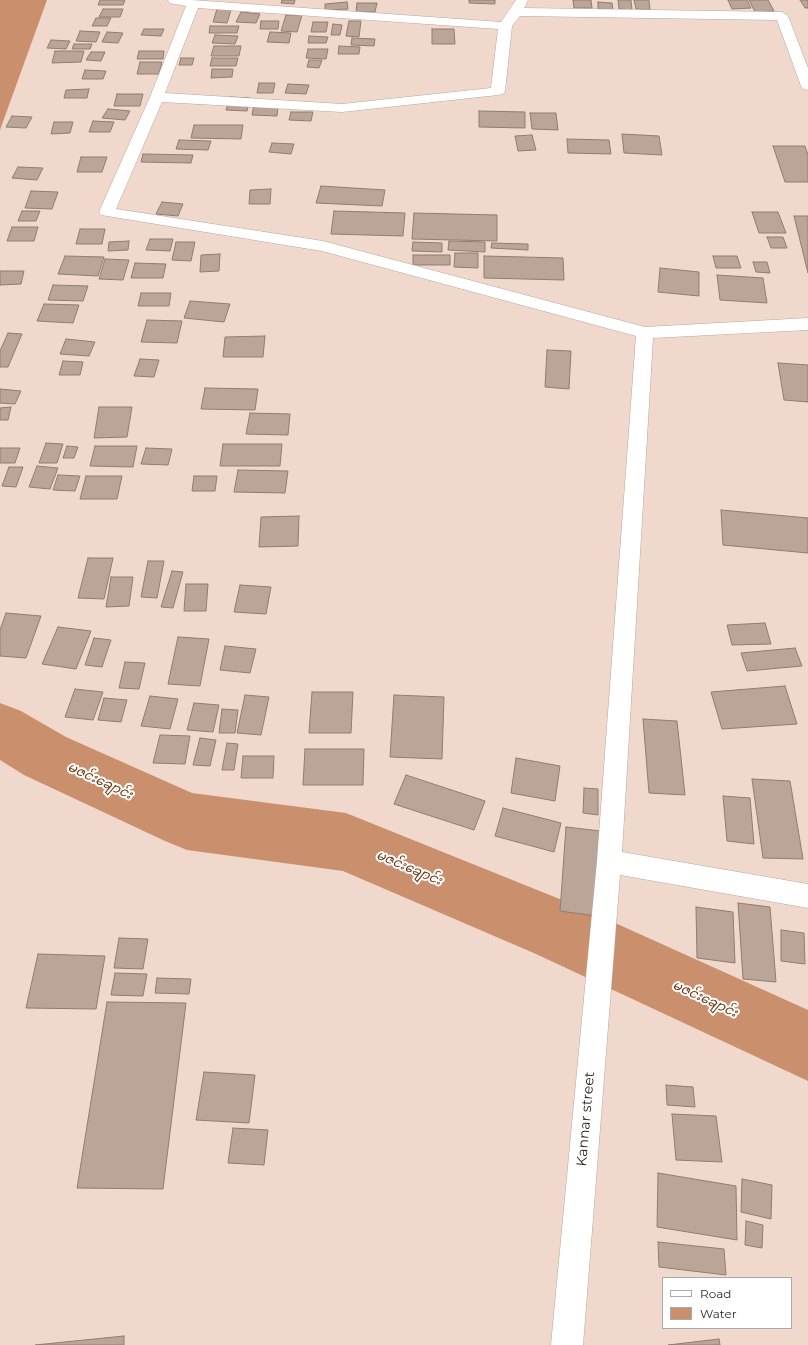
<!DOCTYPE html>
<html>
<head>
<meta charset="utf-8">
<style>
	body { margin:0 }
	#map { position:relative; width:808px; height:1345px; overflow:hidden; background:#f0d9cc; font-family:Montserrat,sans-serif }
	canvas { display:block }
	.legend { position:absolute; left:662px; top:1277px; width:130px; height:52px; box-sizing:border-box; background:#fff; border:1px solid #aba8a6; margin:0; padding:5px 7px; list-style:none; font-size:12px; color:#2e2621 }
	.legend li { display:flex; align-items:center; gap:8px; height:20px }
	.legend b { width:20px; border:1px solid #aba8a6 }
</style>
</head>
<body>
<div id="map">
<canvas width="808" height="1345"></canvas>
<ul class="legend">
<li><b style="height:5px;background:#fff"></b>Road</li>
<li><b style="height:11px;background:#ca906e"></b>Water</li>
</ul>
</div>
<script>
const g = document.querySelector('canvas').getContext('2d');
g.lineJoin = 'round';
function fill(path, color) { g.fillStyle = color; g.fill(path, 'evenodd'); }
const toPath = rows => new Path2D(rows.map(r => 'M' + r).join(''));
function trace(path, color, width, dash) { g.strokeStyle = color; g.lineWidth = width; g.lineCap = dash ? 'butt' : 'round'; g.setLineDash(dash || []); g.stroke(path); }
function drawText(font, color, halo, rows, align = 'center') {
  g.font = font + ' Montserrat,"Noto Sans Myanmar",sans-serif'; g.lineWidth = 4; g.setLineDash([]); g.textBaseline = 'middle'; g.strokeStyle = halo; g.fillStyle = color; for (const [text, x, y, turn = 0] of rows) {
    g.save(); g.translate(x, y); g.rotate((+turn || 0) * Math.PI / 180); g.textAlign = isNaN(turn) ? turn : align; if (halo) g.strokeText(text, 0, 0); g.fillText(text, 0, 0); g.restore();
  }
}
fill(toPath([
	[0,0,47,0,0,130]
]), '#ca906e');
fill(toPath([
	[0,703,21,711,66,737,192,793,346,813,582,908,808,1010,808,1081,536,954,343,871,187,850,165,841,24,775,0,760,0,703]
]), '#ca906e');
const building = toPath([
	[100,0,125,0,123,5,98,5,100,0],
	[282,0,295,0,294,4,281,3,282,0],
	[469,0,495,0,495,4,469,3,469,0],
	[573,0,591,0,592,8,574,8,573,0],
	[618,0,631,0,632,10,619,9,618,0],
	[634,0,649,0,650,10,636,9,634,0],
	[728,0,747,0,751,8,732,9,728,0],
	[749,0,768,0,774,11,755,12,749,0],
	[800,0,808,0,808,8,805,8,800,0],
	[347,2,348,9,325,10,325,4,347,2],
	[598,2,612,3,613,10,598,9,598,2],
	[357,3,377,3,375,12,356,12,357,3],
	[103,9,123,9,120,17,99,17,103,9],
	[217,9,231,10,227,23,213,22,217,9],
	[241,12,260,14,256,23,236,22,241,12],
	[286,15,302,15,297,32,281,31,286,15],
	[96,18,111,18,107,26,92,26,96,18],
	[261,21,279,21,278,29,260,29,261,21],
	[349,21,361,21,359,37,346,36,349,21],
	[313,22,328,22,326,32,311,32,313,22],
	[333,24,342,25,340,35,331,35,333,24],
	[210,26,239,26,237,33,209,33,210,26],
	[144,29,164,29,161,36,141,35,144,29],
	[432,29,454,29,455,44,432,44,432,29],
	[80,31,100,32,96,42,76,41,80,31],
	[107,32,123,33,118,43,102,42,107,32],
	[270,32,291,33,289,43,267,42,270,32],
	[215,35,238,36,235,44,212,43,215,35],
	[309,36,328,37,326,43,308,43,309,36],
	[352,38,375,39,374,46,351,45,352,38],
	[51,40,70,41,66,49,47,48,51,40],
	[74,44,92,44,90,49,72,49,74,44],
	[214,46,241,46,239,56,211,56,214,46],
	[339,46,360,47,359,54,338,54,339,46],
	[308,49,328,49,326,59,306,58,308,49],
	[55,51,84,51,81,62,52,63,55,51],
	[139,51,164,51,163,59,137,59,139,51],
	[91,52,105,52,101,61,86,60,91,52],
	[181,58,194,58,192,65,179,65,181,58],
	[212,58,238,58,236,66,210,66,212,58],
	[309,60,322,60,319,68,307,67,309,60],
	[140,62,162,62,159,74,137,74,140,62],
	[212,69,233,69,232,77,211,78,212,69],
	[85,70,106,71,103,79,82,79,85,70],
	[259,83,275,83,273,93,257,93,259,83],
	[288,84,309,85,306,94,285,93,288,84],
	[89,89,87,98,64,98,66,90,89,89],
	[117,94,143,94,140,106,114,106,117,94],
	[230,97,250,98,247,111,226,110,230,97],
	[254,105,278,106,277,116,252,115,254,105],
	[108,109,130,111,125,120,102,118,108,109],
	[479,111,525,112,525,128,479,127,479,111],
	[291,112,313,112,311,121,289,120,291,112],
	[530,113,556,113,558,130,532,129,530,113],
	[12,116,32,117,26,128,6,127,12,116],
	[93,121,114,122,110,132,89,132,93,121],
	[54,122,73,122,70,133,51,134,54,122],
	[194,125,243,125,241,139,191,138,194,125],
	[622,134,659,136,662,155,624,153,622,134],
	[532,135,536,150,518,151,515,136,532,135],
	[567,139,609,140,611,154,568,153,567,139],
	[179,140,211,141,208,150,176,149,179,140],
	[272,143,294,144,291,154,269,152,272,143],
	[773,146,805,146,808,155,808,182,785,182,773,146],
	[143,154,193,155,191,163,141,162,143,154],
	[81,157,107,157,102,172,77,172,81,157],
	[18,167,43,168,37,180,12,178,18,167],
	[321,186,385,190,382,206,316,203,321,186],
	[271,189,270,204,249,204,250,190,271,189],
	[31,191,58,192,52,209,25,208,31,191],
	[162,202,183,204,178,216,156,214,162,202],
	[22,211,40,211,36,221,18,221,22,211],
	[334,211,405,213,403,236,331,234,334,211],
	[752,212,778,212,786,233,759,233,752,212],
	[414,213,497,215,497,241,412,239,414,213],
	[794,216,808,216,808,273,794,216],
	[12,227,38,227,34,241,7,241,12,227],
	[80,229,105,229,102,244,76,244,80,229],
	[767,237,783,237,787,248,771,248,767,237],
	[150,239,173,239,170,251,146,250,150,239],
	[129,241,128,250,108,251,109,242,129,241],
	[449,241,485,242,485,252,448,250,449,241],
	[176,242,195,242,191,261,172,260,176,242],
	[413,242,442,243,442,252,412,251,413,242],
	[492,243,528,244,528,250,491,248,492,243],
	[455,253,478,253,478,268,454,267,455,253],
	[220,254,219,271,200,272,201,255,220,254],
	[413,255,450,255,450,265,413,265,413,255],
	[65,256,104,257,98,276,58,274,65,256],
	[484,256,563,258,564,280,484,278,484,256],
	[713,256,737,256,741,268,716,268,713,256],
	[105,259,129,260,123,280,99,279,105,259],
	[753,262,767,262,770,273,756,272,753,262],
	[135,263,166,264,163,278,131,278,135,263],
	[660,268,699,272,699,296,658,292,660,268],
	[0,271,24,271,21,284,0,285,0,271],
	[717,275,763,278,767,303,720,300,717,275],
	[53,285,88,286,83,301,48,300,53,285],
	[141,293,171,293,169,306,138,306,141,293],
	[190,301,230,304,224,322,184,318,190,301],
	[44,304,79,305,73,323,37,321,44,304],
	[147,320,182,321,177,343,141,342,147,320],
	[8,333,22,334,8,367,0,367,0,351,8,333],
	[265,336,263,357,223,357,225,337,265,336],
	[66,339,95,342,89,356,60,354,66,339],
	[547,350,571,351,569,389,545,387,547,350],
	[140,359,159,360,154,377,134,376,140,359],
	[63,361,83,362,80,375,59,375,63,361],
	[778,363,808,365,808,402,784,400,778,363],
	[205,388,258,389,255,410,201,409,205,388],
	[0,389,21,391,15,404,0,403,0,389],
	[11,407,8,420,0,420,0,408,11,407],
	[99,407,132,407,127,437,94,438,99,407],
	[250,413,290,414,288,435,246,434,250,413],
	[46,443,63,444,57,463,39,463,46,443],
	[223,444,282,444,280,466,220,466,223,444],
	[67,446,78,447,74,458,63,458,67,446],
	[95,446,137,446,133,467,90,466,95,446],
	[0,448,20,448,15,463,0,463,0,448],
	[146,448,172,449,168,465,141,464,146,448],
	[37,466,58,468,50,489,29,487,37,466],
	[9,467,23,467,16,487,2,486,9,467],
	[238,470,288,471,285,493,234,492,238,470],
	[58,475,80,476,75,491,53,490,58,475],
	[86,476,122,476,117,499,80,499,86,476],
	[194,476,217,476,215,491,192,491,194,476],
	[721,510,808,518,808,553,723,545,721,510],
	[299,516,298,546,259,547,261,517,299,516],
	[88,558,113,558,104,599,78,598,88,558],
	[148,561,164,561,157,598,141,597,148,561],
	[172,571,183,572,173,608,161,607,172,571],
	[111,577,133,577,129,606,106,607,111,577],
	[186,584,208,584,206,611,184,611,186,584],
	[240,585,271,587,266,614,234,612,240,585],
	[6,613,41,616,26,658,0,656,0,630,6,613],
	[765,623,771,644,732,645,727,625,765,623],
	[58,627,91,631,76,669,42,664,58,627],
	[178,637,209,639,200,686,168,684,178,637],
	[94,638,111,640,102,667,85,665,94,638],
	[225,646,256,649,250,673,220,670,225,646],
	[795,648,802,666,747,671,741,653,795,648],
	[125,662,145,663,139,689,119,688,125,662],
	[785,686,797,724,722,729,711,692,785,686],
	[75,689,103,692,93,720,65,717,75,689],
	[312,692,353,692,351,733,309,733,312,692],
	[245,695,269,697,261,735,237,733,245,695],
	[394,695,444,697,442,759,390,757,394,695],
	[150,696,178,699,170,729,141,726,150,696],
	[104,698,127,700,121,722,98,720,104,698],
	[194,703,219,705,213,732,187,730,194,703],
	[222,709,238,710,235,733,219,733,222,709],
	[643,719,677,721,685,795,649,793,643,719],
	[160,735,190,736,185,764,153,763,160,735],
	[200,738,216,740,210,766,193,765,200,738],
	[227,743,238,744,234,770,222,770,227,743],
	[305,749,364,749,363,785,303,785,305,749],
	[243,756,274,756,273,778,241,778,243,756],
	[516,758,560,766,555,801,511,793,516,758],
	[406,775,485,801,474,830,394,804,406,775],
	[752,779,790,781,803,859,763,858,752,779],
	[584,788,598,789,598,815,583,813,584,788],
	[723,796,750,798,754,844,727,841,723,796],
	[503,808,561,823,554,852,495,836,503,808],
	[566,827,601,831,596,916,560,911,566,827],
	[738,903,770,907,776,982,743,979,738,903],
	[696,907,733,912,735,963,697,958,696,907],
	[781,930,804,933,805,964,781,961,781,930],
	[119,938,148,939,143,969,114,968,119,938],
	[38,954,105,956,96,1009,26,1008,38,954],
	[115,973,147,974,143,996,111,995,115,973],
	[157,978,191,979,189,994,155,993,157,978],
	[107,1002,186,1003,163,1189,77,1188,107,1002],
	[204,1072,255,1075,249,1123,196,1120,204,1072],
	[666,1085,693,1087,695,1107,667,1105,666,1085],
	[672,1114,716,1116,722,1162,676,1160,672,1114],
	[233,1128,268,1130,264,1165,228,1163,233,1128],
	[658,1173,736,1186,737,1240,657,1227,658,1173],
	[742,1179,772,1185,771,1219,741,1212,742,1179],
	[746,1221,763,1225,762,1248,745,1245,746,1221],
	[658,1242,724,1249,726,1275,659,1267,658,1242],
	[124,1336,124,1345,35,1345,124,1336],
	[719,1339,720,1345,668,1345,719,1339]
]);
fill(building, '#bba598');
trace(building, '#917c70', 1);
const street = toPath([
	[168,0,192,0,501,22,516,0,528,0,524,8,782,12,788,16,808,68,808,90,803,89,801,86,777,20,520,16,512,26,505,91,503,94,498,95,342,112,162,102,116,209,323,241,645,327,808,318,808,330,653,338,622,852,808,884,808,908,620,875,583,1345,551,1345,597,861,636,336,322,251,101,215,99,212,150,97,186,6,169,3,168,0],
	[198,8,498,29,491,88,342,104,165,93,198,8]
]);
trace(street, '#bba598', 1);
fill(street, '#fff');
drawText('italic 13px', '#6e3710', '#fff', [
	["မဇင်းချောင်း",100,781,25],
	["မဇင်းချောင်း",409,868,23],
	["မဇင်းချောင်း",705,999,25]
]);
drawText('14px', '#2e2621', '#fff', [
	["Kannar street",586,1119,-85]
]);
</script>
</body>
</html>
